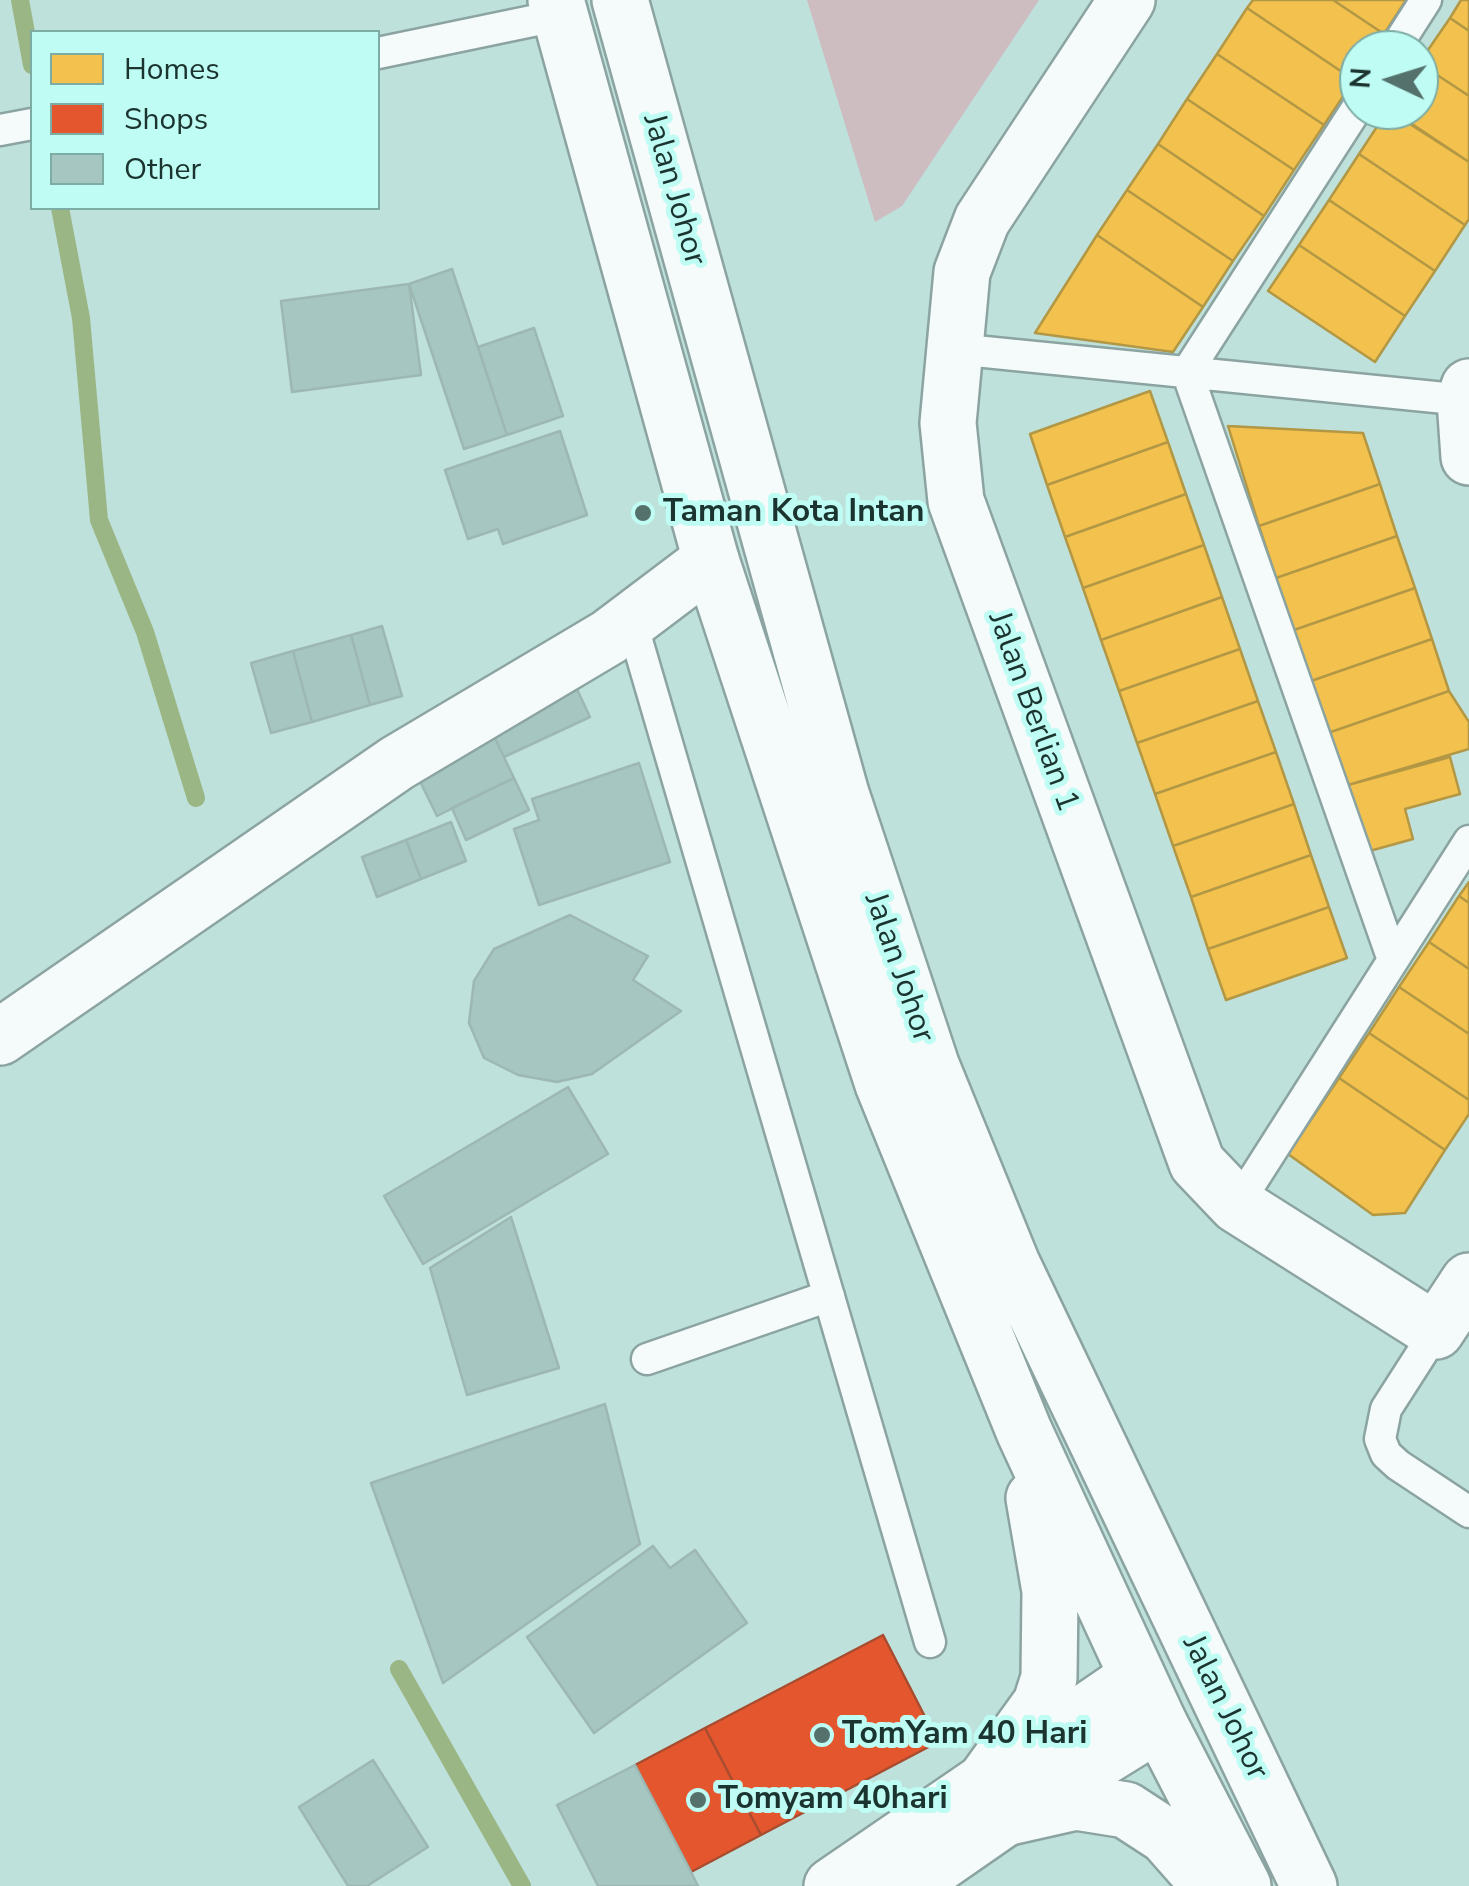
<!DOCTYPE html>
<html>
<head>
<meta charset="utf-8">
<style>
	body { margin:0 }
	#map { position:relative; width:1469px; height:1886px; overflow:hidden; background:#bfe1db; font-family:"Nunito Sans",sans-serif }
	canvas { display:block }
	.legend { position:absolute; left:30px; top:30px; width:350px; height:180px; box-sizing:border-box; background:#bffcf3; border:2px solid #7daca5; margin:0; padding:12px 18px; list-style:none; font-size:30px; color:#1b3430 }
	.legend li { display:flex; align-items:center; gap:20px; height:50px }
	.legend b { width:50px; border:2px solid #7daca5 }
	.north { position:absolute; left:1339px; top:30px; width:100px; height:100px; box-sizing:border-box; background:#bffcf3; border:2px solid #7daca5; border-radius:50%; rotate:274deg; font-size:28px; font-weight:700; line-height:40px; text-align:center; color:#1b3430 }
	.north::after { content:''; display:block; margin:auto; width:35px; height:45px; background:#54716c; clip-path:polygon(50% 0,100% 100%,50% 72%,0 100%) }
</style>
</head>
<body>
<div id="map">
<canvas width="1469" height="1886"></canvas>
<ul class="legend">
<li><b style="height:28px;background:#f2c14e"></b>Homes</li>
<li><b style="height:28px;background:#e4572e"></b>Shops</li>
<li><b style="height:28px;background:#a5c6c1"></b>Other</li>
</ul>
<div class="north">N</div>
</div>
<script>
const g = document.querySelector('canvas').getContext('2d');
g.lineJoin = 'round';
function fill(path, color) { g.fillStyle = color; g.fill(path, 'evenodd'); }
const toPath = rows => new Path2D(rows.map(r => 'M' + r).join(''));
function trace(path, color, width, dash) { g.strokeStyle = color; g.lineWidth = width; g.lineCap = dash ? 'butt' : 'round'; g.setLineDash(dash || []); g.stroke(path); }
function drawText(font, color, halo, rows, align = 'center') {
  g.font = font + ' "Nunito Sans",sans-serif'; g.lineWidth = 10; g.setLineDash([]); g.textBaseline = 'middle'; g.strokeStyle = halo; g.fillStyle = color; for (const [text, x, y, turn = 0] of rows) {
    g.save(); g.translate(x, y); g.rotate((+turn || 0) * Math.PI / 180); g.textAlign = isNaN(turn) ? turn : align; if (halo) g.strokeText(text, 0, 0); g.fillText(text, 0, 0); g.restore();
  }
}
fill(toPath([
	[807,0,1039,0,902,206,875,222]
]), '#cdbcc0');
const homes = toPath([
	[1253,0,1333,0,1384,34,1373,50,1359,50,1359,72,1354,80,1247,8,1253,0],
	[1333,0,1406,0,1384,34,1333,0],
	[1461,0,1469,0,1469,31,1450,18,1461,0],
	[1247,8,1354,80,1324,125,1217,54,1247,8],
	[1450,18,1469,31,1469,96,1419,63,1450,18],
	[1217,54,1324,125,1294,170,1187,99,1217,54],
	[1419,63,1469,96,1469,162,1391,110,1419,110,1419,63],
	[1187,99,1294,170,1264,216,1158,144,1187,99],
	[1388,110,1469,162,1469,219,1465,225,1359,154,1388,110],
	[1158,144,1264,216,1233,261,1127,190,1158,144],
	[1359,154,1465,225,1435,271,1329,200,1359,154],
	[1127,190,1233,261,1203,307,1097,235,1127,190],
	[1329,200,1435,271,1405,316,1299,245,1329,200],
	[1097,235,1203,307,1173,352,1035,333,1097,235],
	[1299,245,1405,316,1375,362,1268,291,1299,245],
	[1150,391,1168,442,1047,485,1030,434,1150,391],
	[1228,426,1363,433,1380,484,1259,526,1228,426],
	[1168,442,1186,494,1065,537,1047,485,1168,442],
	[1380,484,1397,536,1276,578,1259,526,1380,484],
	[1186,494,1204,545,1083,588,1065,537,1186,494],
	[1397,536,1415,588,1294,630,1276,578,1397,536],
	[1204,545,1222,597,1101,640,1083,588,1204,545],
	[1415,588,1432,639,1311,681,1294,630,1415,588],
	[1222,597,1240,649,1119,691,1101,640,1222,597],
	[1432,639,1449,691,1328,733,1311,681,1432,639],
	[1240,649,1258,701,1137,743,1119,691,1240,649],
	[1449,691,1469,722,1469,749,1348,785,1328,733,1449,691],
	[1258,701,1276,752,1155,794,1137,743,1258,701],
	[1276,752,1294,804,1173,846,1155,794,1276,752],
	[1450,757,1460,794,1405,809,1413,839,1366,852,1348,785,1450,757],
	[1294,804,1311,855,1191,897,1173,846,1294,804],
	[1311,855,1329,907,1208,949,1191,897,1311,855],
	[1469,882,1469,903,1459,896,1469,882],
	[1459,896,1469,903,1469,969,1429,942,1459,896],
	[1329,907,1347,958,1226,1000,1208,949,1329,907],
	[1429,942,1469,969,1469,1034,1399,987,1429,942],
	[1399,987,1469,1034,1469,1100,1369,1033,1399,987],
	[1369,1033,1469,1100,1469,1114,1445,1150,1339,1078,1369,1033],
	[1339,1078,1445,1150,1405,1213,1373,1215,1288,1154,1339,1078]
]);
fill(homes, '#f2c14e');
trace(homes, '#b29745', 2.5);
const shops = toPath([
	[883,1635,938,1742,761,1835,705,1728,883,1635],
	[705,1728,761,1835,691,1872,635,1765,705,1728]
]);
fill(shops, '#e4572e');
trace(shops, '#a84c2f', 2.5);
trace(toPath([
	[20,0,32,65],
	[60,208,81,318,99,520,145,632,196,798],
	[399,1669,522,1886]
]), '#9bb685', 18);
const building = toPath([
	[452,269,507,435,464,449,409,284,452,269],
	[409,284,421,375,292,392,281,301,409,284],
	[534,328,563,416,507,435,478,347,534,328],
	[560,431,587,515,503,544,498,529,468,539,445,470,560,431],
	[382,626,402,696,370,705,351,635,382,626],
	[351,635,370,705,312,722,293,651,351,635],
	[293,651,312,722,271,733,251,663,293,651],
	[575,685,590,717,504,757,489,726,575,685],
	[489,726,514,778,437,816,411,763,489,726],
	[639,763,670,862,539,905,514,829,539,820,532,799,639,763],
	[514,778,529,810,466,840,452,808,514,778],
	[451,822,466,861,421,879,406,840,451,822],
	[406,840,421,879,377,897,362,857,406,840],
	[570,915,648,956,633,980,681,1011,592,1074,557,1082,518,1075,484,1058,469,1023,474,981,494,949,570,915],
	[568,1087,608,1154,423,1264,384,1196,568,1087],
	[511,1217,559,1368,467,1395,430,1268,511,1217],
	[605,1404,640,1544,443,1683,371,1483,605,1404],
	[653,1546,670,1568,695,1550,747,1623,594,1733,527,1637,653,1546],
	[373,1760,428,1847,367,1886,348,1886,299,1807,373,1760],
	[635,1765,691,1872,698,1886,598,1886,557,1805,635,1765]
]);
fill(building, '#a5c6c1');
trace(building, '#9db8b3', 2.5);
const service = toPath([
	[1394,50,1426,0],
	[378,53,561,15],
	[1359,105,1187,372,1393,960],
	[0,130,32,124],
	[955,349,1465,400],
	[631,620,930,1642],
	[1237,1205,1469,841],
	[1436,1331,1386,1409,1380,1439,1386,1454,1398,1465,1469,1512],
	[647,1359,829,1296]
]);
const minor = toPath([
	[1127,0,982,220,962,272,948,423,956,501,1197,1163,1237,1205,1436,1331,1469,1281],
	[1469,387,1465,400,1469,457],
	[0,1037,397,763,609,637,711,560],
	[832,1886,1137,1677],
	[907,1886,1005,1818,1159,1723]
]);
const trunk = toPath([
	[556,0,711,560,883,1084,1024,1431,1159,1723,1243,1886],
	[620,0,841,794,931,1065,1012,1264,1309,1886],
	[987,1778,1041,1703,1049,1678,1050,1591,1034,1498],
	[1005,1818,1076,1802,1126,1810,1166,1836,1210,1886]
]);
trace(service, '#8ba4a1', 35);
trace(minor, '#8ba4a1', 60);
trace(trunk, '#8ba4a1', 60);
trace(service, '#f5fafa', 30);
trace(minor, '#f5fafa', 55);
trace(trunk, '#f5fafa', 55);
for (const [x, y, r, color] of [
	[643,513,10,"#54716c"],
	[822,1735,10,"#54716c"],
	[698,1800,10,"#54716c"]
]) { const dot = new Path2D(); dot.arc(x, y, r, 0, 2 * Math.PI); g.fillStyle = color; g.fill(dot); trace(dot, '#bffcf3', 4); }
drawText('32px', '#1b3430', '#bffcf3', [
	["Jalan Johor",673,190,74],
	["Jalan Berlian 1",1032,712,70],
	["Jalan Johor",898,968,71],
	["Jalan Johor",1224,1708,64]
]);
drawText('bold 32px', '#1b3430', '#bffcf3', [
	["Taman Kota Intan",663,513],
	["TomYam 40 Hari",842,1735],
	["Tomyam 40hari",718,1800]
], 'left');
</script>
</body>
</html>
